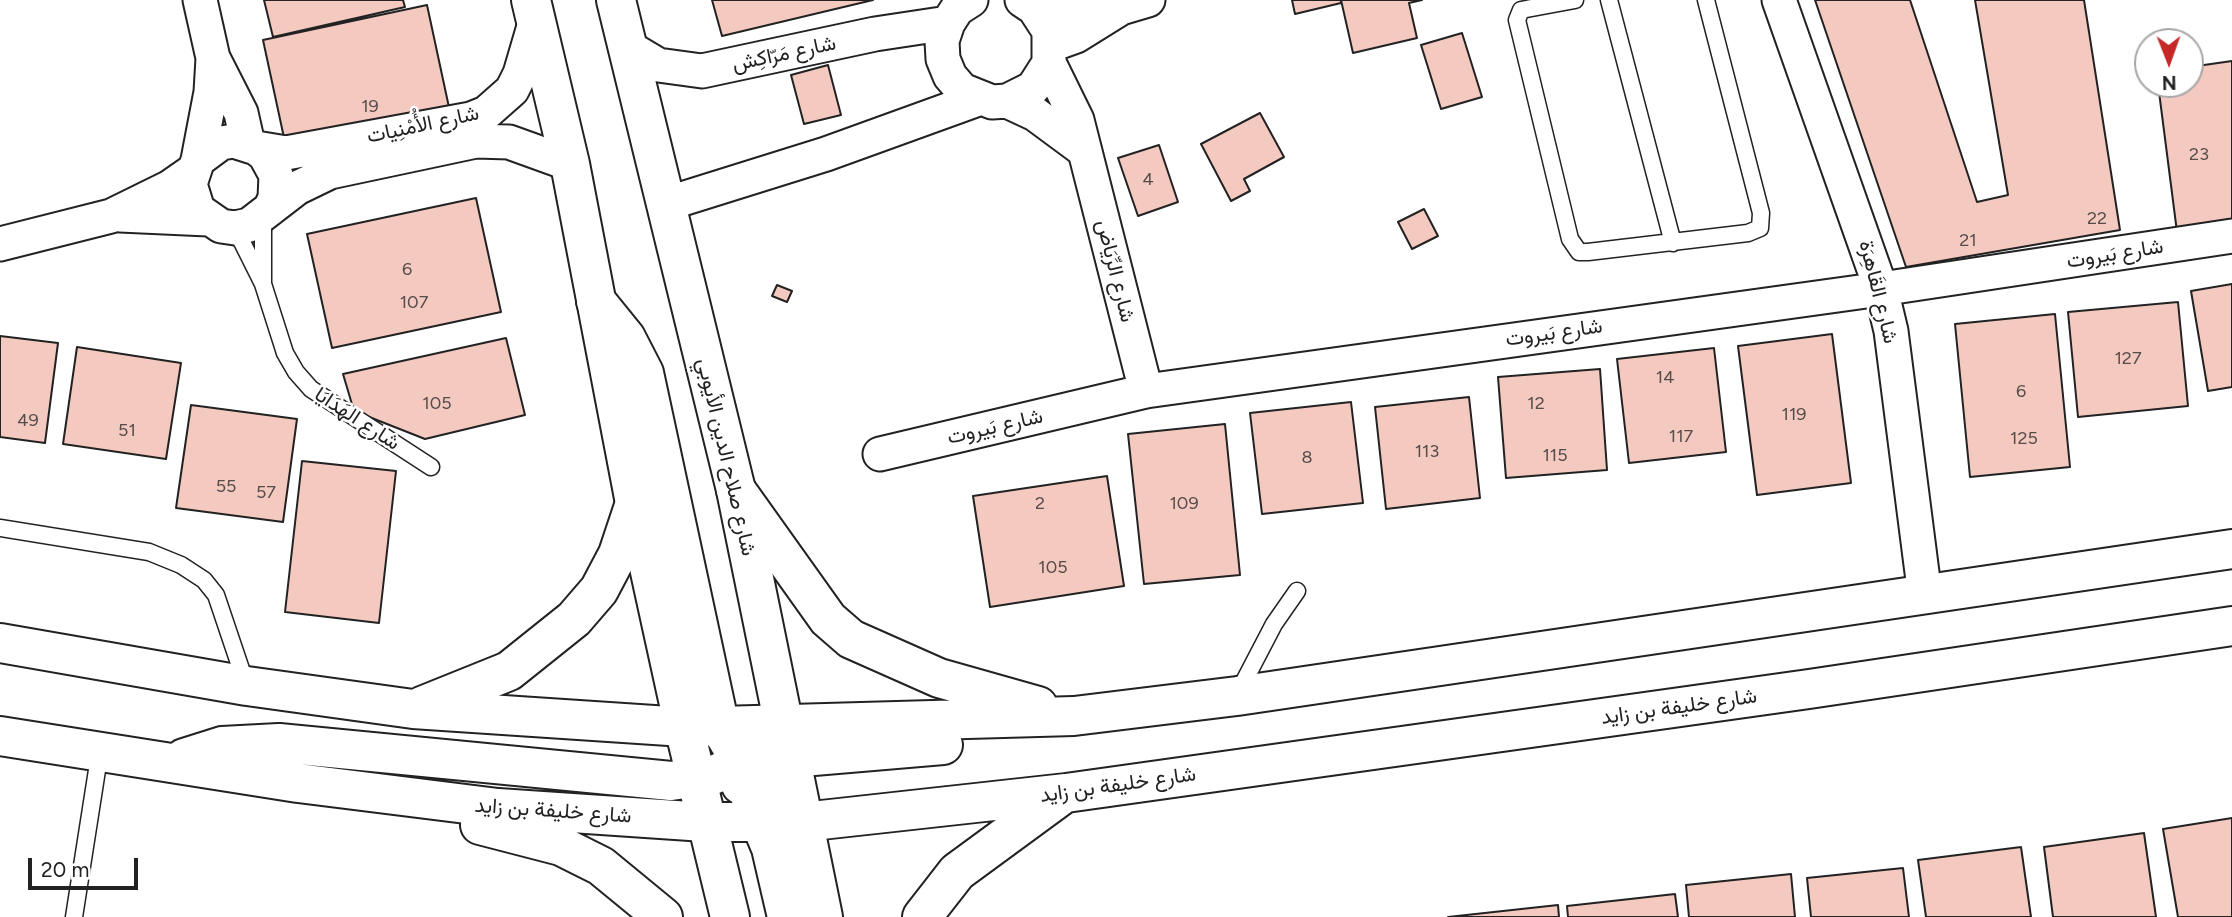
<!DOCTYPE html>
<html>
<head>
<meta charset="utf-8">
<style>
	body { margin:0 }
	#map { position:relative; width:2232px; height:917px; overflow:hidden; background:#fff; font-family:Figtree,sans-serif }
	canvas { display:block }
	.north { position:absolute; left:2134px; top:28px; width:70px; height:70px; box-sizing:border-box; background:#fff; border:2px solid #a7a7a7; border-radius:50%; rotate:179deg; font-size:19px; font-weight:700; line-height:28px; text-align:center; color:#222 }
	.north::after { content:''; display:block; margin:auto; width:24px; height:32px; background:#c62828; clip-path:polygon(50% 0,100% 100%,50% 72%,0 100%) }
	.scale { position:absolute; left:28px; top:858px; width:110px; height:32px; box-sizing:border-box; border:4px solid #222; border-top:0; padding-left:9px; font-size:21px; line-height:24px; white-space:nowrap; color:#222; -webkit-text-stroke:5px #fff; paint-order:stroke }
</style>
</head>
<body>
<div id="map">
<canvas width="2232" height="917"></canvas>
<div class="north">N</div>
<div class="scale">20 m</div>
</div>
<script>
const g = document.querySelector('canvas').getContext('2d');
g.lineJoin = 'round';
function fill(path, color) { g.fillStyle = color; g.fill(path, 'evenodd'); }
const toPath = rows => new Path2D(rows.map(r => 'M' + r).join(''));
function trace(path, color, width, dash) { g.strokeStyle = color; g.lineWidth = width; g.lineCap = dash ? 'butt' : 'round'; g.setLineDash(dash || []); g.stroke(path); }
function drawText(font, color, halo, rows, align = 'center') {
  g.font = font + ' Figtree,Vazirmatn,sans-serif'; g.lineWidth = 5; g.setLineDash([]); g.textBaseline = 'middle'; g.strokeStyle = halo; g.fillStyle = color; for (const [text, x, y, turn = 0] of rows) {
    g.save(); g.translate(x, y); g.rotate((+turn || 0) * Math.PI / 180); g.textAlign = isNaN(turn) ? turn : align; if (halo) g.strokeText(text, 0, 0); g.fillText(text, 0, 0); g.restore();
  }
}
const building = toPath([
	[264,0,403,0,405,7,273,37,264,0],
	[712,0,873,0,722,36,712,0],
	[1292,0,1341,0,1341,3,1295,14,1292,0],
	[1341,0,1422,0,1409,3,1417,38,1353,53,1341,0],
	[1815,0,1910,0,1977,202,2008,195,1975,0,2084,0,2120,230,1906,267,1815,0],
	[427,5,450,112,286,147,263,40,427,5],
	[1462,33,1482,97,1441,109,1421,45,1462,33],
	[2232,61,2232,225,2177,232,2158,84,2190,84,2190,67,2232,61],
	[828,65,841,115,804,124,791,75,828,65],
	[1260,113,1284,157,1244,179,1250,191,1231,201,1201,144,1260,113],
	[1159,145,1178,202,1138,216,1118,158,1159,145],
	[476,198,501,312,332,348,307,234,476,198],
	[1424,209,1438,236,1412,249,1398,222,1424,209],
	[2232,284,2232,387,2208,391,2191,291,2232,284],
	[777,285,792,291,787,302,772,296,777,285],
	[2178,302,2188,406,2078,417,2068,312,2178,302],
	[2055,314,2070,467,1970,477,1955,324,2055,314],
	[1832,334,1851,483,1757,495,1738,346,1832,334],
	[0,336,58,343,45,443,0,437,0,336],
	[506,338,525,415,425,439,354,411,343,374,506,338],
	[77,347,181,363,166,459,63,444,77,347],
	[1714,348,1726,452,1629,463,1617,359,1714,348],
	[1600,369,1607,470,1506,478,1498,377,1600,369],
	[1469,397,1480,498,1386,509,1375,407,1469,397],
	[1351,402,1363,503,1262,514,1250,413,1351,402],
	[191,405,297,419,283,522,176,508,191,405],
	[1225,424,1240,575,1144,584,1128,434,1225,424],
	[302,461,396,471,379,623,285,612,302,461],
	[1107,476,1124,586,990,607,973,496,1107,476],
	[2232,818,2232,917,2178,917,2163,829,2232,818],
	[2144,833,2156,917,2053,917,2044,847,2144,833],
	[2021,847,2031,917,1926,917,1918,860,2021,847],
	[1903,868,1909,917,1811,917,1807,878,1903,868],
	[1791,874,1795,917,1689,917,1686,885,1791,874],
	[1675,894,1678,917,1568,917,1567,906,1675,894],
	[1558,905,1559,917,1448,917,1558,905]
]);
fill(building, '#f3c9c0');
trace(building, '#222', 2);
const service = toPath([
	[1575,0,1521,10,1517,20,1570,239,1579,252,1588,252,1748,233,1760,228,1761,213,1706,0],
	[1609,0,1673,243],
	[263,217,263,284],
	[235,228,263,284,285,353,296,372,311,389,431,467],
	[0,528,149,552,181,565,204,580,216,595,246,684],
	[1237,695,1274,624,1297,591],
	[74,917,100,751]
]);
const minor = toPath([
	[971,0,957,9,948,23,942,41,943,59,950,76,962,90,992,102,1007,101,1033,88,1049,63,1049,31,1034,8,1022,0],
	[1779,0,1881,289,1891,331,1925,596],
	[1042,19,1068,10,1121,8,1148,0],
	[1051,45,1076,36,1121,8],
	[626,46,658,65,702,71,875,34,948,23],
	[213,58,241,113,248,144],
	[1049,63,1077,120,1146,391],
	[1007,101,1035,114,1085,151],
	[256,148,286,153,471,119,486,113,512,90,520,74,535,23],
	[198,160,211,92,213,58,200,0],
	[666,204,826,154,978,99],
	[270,209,275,198,276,175,265,155,256,148,234,141,221,143,198,160,190,184,198,210,221,226,235,228,249,225,297,188,330,172,476,141,509,142,570,164],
	[120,215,208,219],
	[0,244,111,216,170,187,193,171],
	[880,454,1146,391,1881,289,2232,236]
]);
const tertiary = toPath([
	[531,0,570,164,635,503,684,727,730,917],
	[616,0,736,490,823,917]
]);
const primary = toPath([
	[596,301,626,338,644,373,720,727,751,779,775,803,803,822],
	[736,490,828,619,851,639,939,678,1038,706],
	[0,643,247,686,413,709,684,727,1074,716,1237,696,2232,549],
	[422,706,509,671,574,619,599,590,618,554,635,503],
	[0,736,298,783,498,808,705,822,803,822,1066,793,1809,689,2232,626],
	[184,758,222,746,279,743,671,781,713,775,740,764,764,747,783,725],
	[741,785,764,771,802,757,943,745],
	[751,800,771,848,787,917],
	[480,825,561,846,601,866,663,917],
	[922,917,957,872,1062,795]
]);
trace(service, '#222', 19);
trace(minor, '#222', 37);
trace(tertiary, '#222', 42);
trace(primary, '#222', 42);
trace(service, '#fff', 16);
trace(minor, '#fff', 33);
trace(tertiary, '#fff', 38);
trace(primary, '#fff', 38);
drawText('18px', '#564c4a', null, [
	["19",370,107],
	["23",2199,155],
	["4",1148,180],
	["22",2097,219],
	["21",1968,241],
	["6",407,270],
	["107",414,303],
	["127",2128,359],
	["14",1665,378],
	["6",2021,392],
	["105",437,404],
	["12",1536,404],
	["119",1794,415],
	["49",28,421],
	["51",127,431],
	["117",1681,437],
	["125",2024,439],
	["113",1427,452],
	["115",1555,456],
	["8",1307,458],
	["55",226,487],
	["57",266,493],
	["2",1040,504],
	["109",1184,504],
	["105",1053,568]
]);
drawText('21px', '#222', '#fff', [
	["شارع مَرّاكِش",784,54,-12],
	["شارع الأُمْنِيات",423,125,-12],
	["شارع بَيروت",2115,254,-9],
	["شارع الرِّيَاض",1115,271,76],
	["شارع القَاهِرَة",1878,292,76],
	["شارع بَيروت",1554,333,-8],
	["شارع الهَدَايَا",357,419,33],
	["شارع بَيروت",995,427,-13],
	["شارع صلاح الدين الأيوبي",726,457,77],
	["شارع خليفة بن زايد",1679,707,-8],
	["شارع خليفة بن زايد",1118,785,-8],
	["شارع خليفة بن زايد",553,811,4]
]);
</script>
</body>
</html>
